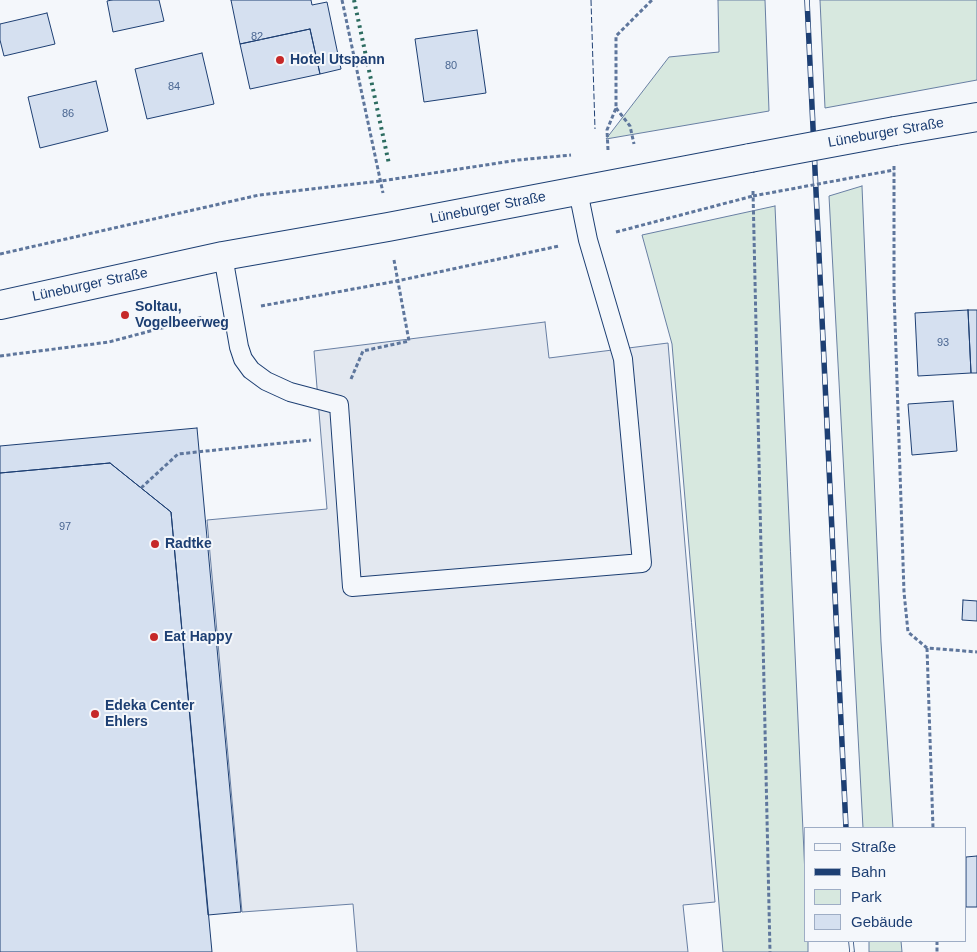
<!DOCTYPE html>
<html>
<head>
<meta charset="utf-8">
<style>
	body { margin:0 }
	#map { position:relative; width:977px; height:952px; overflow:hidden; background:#f4f7fb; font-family:Arial,sans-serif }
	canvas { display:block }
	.legend { position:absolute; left:804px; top:827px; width:162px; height:115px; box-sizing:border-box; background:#f4f7fb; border:1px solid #9eadc5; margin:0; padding:6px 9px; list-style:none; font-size:15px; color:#1d3f73 }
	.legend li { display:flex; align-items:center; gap:10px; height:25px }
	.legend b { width:25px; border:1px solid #9eadc5 }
</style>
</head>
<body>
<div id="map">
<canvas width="977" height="952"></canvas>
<ul class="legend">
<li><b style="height:6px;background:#f4f7fb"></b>Straße</li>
<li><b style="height:6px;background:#1d3f73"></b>Bahn</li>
<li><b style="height:14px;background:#d7e8df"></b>Park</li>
<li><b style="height:14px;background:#d5e0f0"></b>Gebäude</li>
</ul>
</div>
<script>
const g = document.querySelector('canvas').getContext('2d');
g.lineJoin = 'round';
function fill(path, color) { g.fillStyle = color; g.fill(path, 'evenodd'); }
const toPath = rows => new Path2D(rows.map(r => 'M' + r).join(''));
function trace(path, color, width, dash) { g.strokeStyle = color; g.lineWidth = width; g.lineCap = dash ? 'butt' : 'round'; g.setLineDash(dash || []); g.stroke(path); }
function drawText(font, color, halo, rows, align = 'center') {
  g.font = font + ' Arial,sans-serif'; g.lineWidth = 4; g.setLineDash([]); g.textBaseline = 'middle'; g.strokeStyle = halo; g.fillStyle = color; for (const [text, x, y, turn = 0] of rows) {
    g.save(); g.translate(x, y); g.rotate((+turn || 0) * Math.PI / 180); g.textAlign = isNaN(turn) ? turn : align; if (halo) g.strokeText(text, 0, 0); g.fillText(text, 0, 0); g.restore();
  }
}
const green = toPath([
	[718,0,765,0,769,111,606,139,669,57,719,52,718,0],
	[820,0,977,0,977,80,825,108,820,0],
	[862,186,881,642,893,828,863,828,829,196,862,186],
	[775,206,806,898,806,941,808,941,808,952,723,952,672,344,642,235,775,206],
	[869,941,901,941,902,952,869,952,869,941]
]);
fill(green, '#d7e8df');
trace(green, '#687fa3', 1);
const parking = toPath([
	[545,322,549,358,668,343,715,902,683,905,688,952,357,952,353,904,242,912,207,520,327,509,314,351,545,322]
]);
fill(parking, '#e3e8f0');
trace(parking, '#687fa3', 1);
const building = toPath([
	[112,0,159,0,164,21,113,32,107,1,112,0],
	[231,0,311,0,312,5,327,2,341,69,320,74,310,29,240,44,231,0],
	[47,13,55,44,4,56,0,40,0,24,47,13],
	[310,29,320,74,250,89,240,44,310,29],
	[477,30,486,93,424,102,415,39,477,30],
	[202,53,214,104,147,119,135,69,202,53],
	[96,81,108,131,40,148,28,97,96,81],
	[968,310,977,310,977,373,971,373,968,310],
	[968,310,971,373,918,376,915,313,968,310],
	[953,401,957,451,912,455,908,404,953,401],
	[197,428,241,912,208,915,171,512,110,463,0,473,0,446,197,428],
	[110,463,171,512,212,952,0,952,0,473,110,463],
	[963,600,977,601,977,621,962,620,963,600],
	[977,856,977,907,966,907,966,857,977,856]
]);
fill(building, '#d5e0f0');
trace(building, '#1d3f73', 1);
const lane = toPath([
	[223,256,239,347,243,359,251,370,266,381,290,392,339,405,352,587,642,563,623,359,588,240,578,191]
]);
const primary = toPath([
	[895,131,977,117],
	[0,305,223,256,388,227,750,158]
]);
trace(lane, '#1d3f73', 20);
trace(primary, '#1d3f73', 30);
trace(toPath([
	[342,0,383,193],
	[616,108,630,126,634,144],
	[608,150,607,130,616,108,616,36,652,0],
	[894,166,894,291,904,592,908,632,927,648,977,652],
	[753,191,770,952],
	[616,232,753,196],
	[0,254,259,195,381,181,518,160,571,155],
	[261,306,397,281,559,246],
	[0,356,109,342,203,317],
	[351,379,363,351,409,341,394,260],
	[141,488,178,454,311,440],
	[927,648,933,828],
	[937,941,937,952]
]), '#5e769c', 3, [4, 2.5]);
trace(lane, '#f4f7fb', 18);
trace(primary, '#f4f7fb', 28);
const rail = toPath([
	[807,0,846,828],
	[851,941,852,952]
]);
trace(rail, '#1d3f73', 5.5);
trace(rail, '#f4f7fb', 4, [11]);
const primaryBridge = toPath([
	[750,158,895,131]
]);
trace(primaryBridge, '#1d3f73', 30, []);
trace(toPath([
	[753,196,894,170]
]), '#5e769c', 3, [4, 2.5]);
trace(primaryBridge, '#f4f7fb', 28);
trace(toPath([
	[354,0,389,164]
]), '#2c6c60', 4, [2.5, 4]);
trace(toPath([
	[591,0,595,129]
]), '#1d3f73', 1, [6, 2.5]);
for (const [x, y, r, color] of [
	[280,60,5,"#c62828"],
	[125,315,5,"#c62828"],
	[155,544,5,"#c62828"],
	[154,637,5,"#c62828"],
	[95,714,5,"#c62828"]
]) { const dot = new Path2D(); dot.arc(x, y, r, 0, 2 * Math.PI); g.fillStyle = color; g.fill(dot); trace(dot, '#f4f7fb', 2); }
drawText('11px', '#4b6792', null, [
	["82",257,37],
	["80",451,66],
	["84",174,87],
	["86",68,114],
	["93",943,343],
	["97",65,527]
]);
drawText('bold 14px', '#1d3f73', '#f4f7fb', [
	["Hotel Utspann",290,60],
	["Soltau,",135,307],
	["Vogelbeerweg",135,323],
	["Radtke",165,544],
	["Eat Happy",164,637],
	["Edeka Center",105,706],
	["Ehlers",105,722]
], 'left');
drawText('14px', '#1d3f73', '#f4f7fb', [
	["Lüneburger Straße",886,133,-10],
	["Lüneburger Straße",488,208,-11],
	["Lüneburger Straße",90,285,-12]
]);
</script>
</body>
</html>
